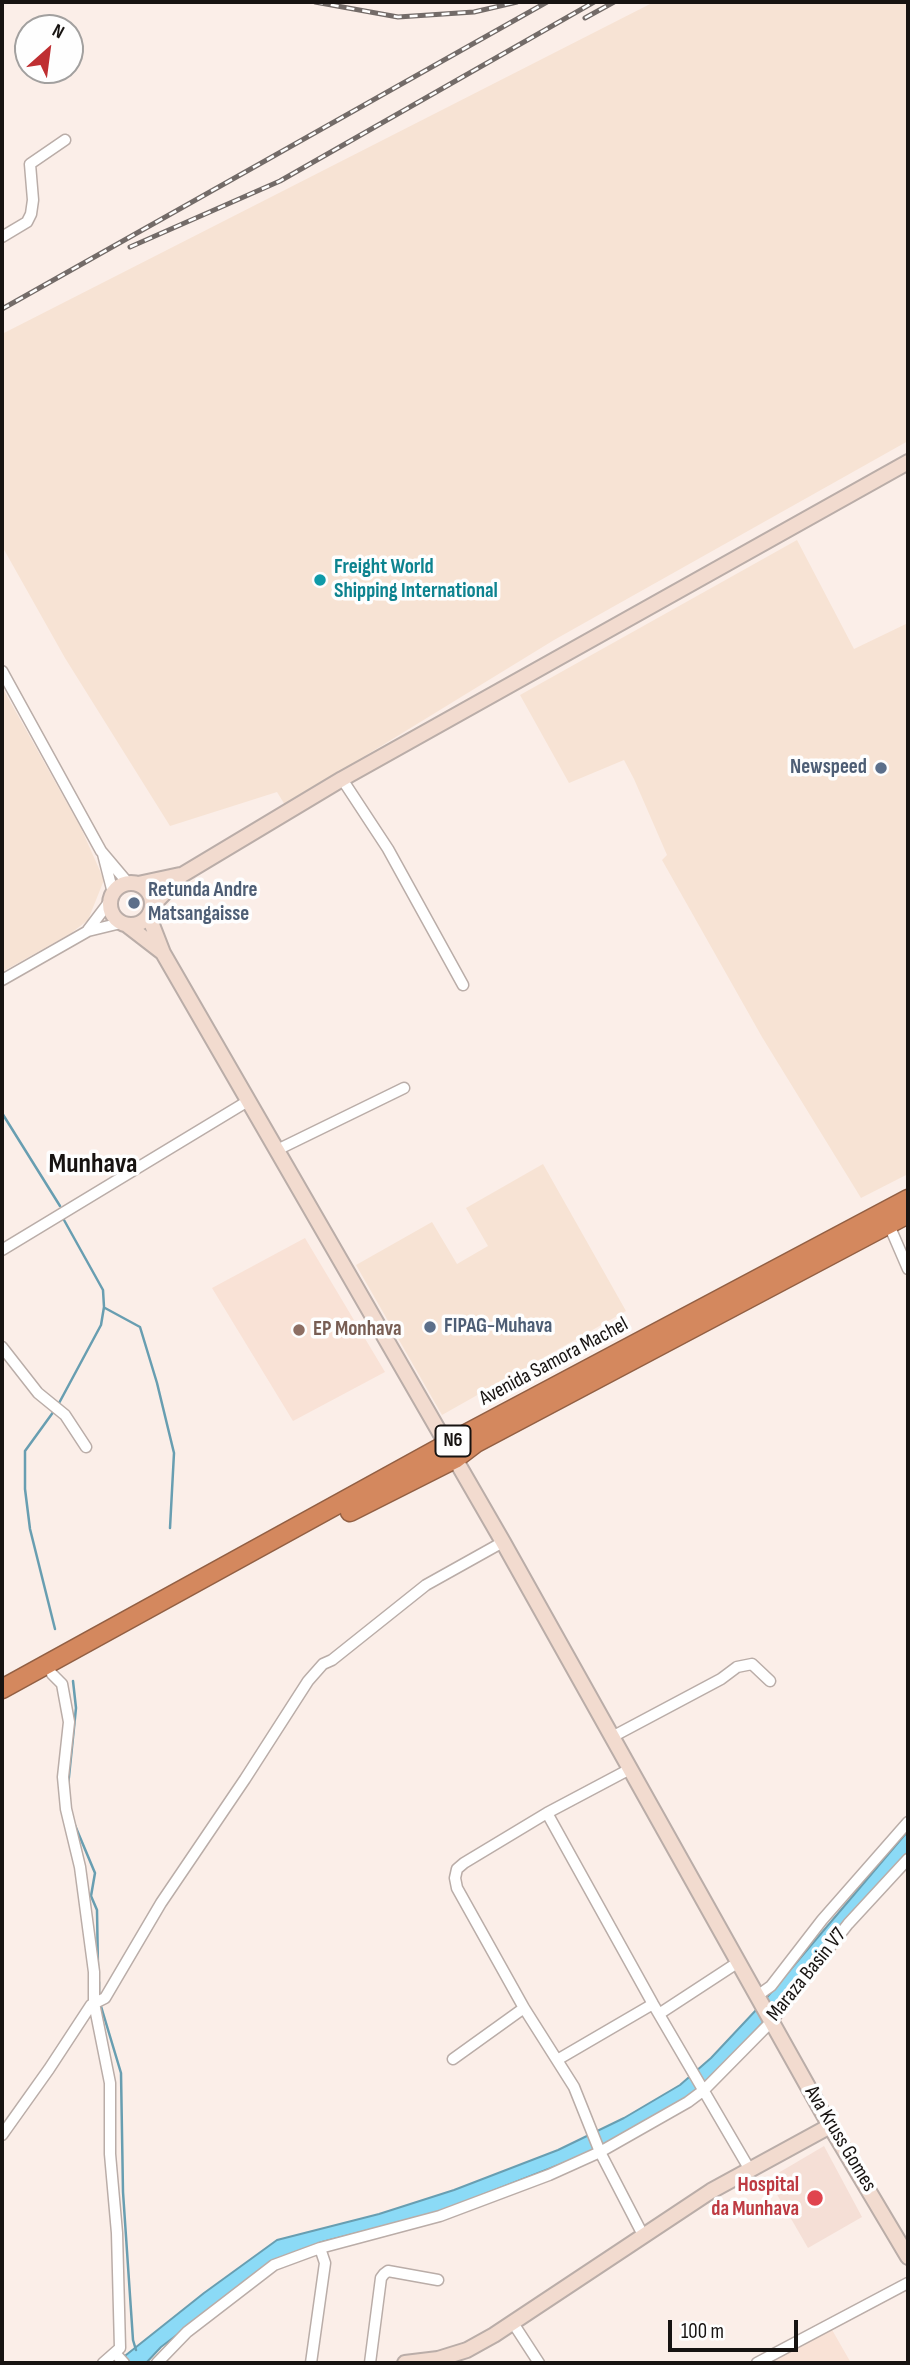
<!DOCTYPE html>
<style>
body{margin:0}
#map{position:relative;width:910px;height:2365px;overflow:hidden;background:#fbeee8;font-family:"Sofia Sans Condensed",sans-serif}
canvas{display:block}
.frame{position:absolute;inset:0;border:4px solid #171311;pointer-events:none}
.north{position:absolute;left:14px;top:14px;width:70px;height:70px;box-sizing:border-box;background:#fefefe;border:2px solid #a2a09f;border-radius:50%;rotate:28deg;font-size:19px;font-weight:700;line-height:28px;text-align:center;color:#171311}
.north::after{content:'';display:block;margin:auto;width:24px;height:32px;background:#bf2f32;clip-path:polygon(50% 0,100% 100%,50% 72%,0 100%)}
.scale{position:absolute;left:668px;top:2320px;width:130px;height:32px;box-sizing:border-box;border:4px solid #171311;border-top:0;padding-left:9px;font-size:21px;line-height:24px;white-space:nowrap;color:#171311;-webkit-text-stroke:5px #fefefe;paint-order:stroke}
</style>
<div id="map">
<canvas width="910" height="2365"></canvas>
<div class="frame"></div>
<div class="north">N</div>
<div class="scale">100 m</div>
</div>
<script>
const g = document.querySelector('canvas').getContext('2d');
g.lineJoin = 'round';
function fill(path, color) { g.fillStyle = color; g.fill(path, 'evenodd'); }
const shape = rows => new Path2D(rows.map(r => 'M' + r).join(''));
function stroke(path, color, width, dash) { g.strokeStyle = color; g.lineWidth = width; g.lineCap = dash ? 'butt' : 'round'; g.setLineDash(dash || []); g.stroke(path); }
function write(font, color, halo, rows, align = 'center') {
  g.font = font + ' "Sofia Sans Condensed",sans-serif'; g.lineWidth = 7; g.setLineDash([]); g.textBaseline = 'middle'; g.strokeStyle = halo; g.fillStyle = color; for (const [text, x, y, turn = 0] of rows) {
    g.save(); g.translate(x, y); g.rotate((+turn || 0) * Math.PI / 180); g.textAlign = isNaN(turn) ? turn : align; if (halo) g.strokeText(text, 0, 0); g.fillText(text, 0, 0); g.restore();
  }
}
fill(shape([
 [824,2146,862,2217,808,2248,768,2179]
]), '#f5dfd6');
fill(shape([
 [654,2,908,2,908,441,554,640,285,805,277,792,170,826,65,658,2,546,2,334],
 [797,540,854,649,908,623,908,1174,861,1198,762,1037,662,860,667,855,634,779,624,760,569,783,520,695],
 [2,687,81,828,104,880,88,920,70,934,2,972],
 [543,1164,626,1311,442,1415,356,1265,432,1222,457,1264,488,1246,466,1208]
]), '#f7e3d4');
fill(shape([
 [305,1238,385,1372,293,1421,212,1288],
 [831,2328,851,2363,768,2363]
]), '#f9e2d6');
const water = shape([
 [908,1831,908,1852,845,1922,777,2008,708,2080,686,2098,594,2151,439,2212,322,2242,274,2261,161,2347,146,2363,116,2363,204,2293,277,2240,379,2214,454,2190,558,2150,624,2118,680,2085,711,2058,757,2009,908,1831]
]);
fill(water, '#8bdaf6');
stroke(water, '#689eb1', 2);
stroke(shape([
 [2,1113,60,1206],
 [105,1308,140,1327,157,1383,174,1453,170,1528],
 [58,1405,101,1325,104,1307,103,1290,64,1220],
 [54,1411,25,1451,25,1489,30,1529,55,1629],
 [68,1786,76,1708,73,1681],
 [74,1823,95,1873,91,1896,97,1910,98,1969],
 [99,1982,99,1997],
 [100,2003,121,2073,123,2192,133,2340,136,2350]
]), '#689eb1', 2.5);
const street = shape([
 [2,237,27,222,31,214,33,200,30,164,65,140],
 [2,671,101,851,128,883],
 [342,779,388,849,463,985],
 [103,854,113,893],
 [88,930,110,901],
 [2,980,88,931,121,923],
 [277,1150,404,1088],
 [889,1225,908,1269],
 [2,1250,248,1101],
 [2,1347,38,1393,65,1415,86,1447],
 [52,1674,62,1684,69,1722,63,1777,66,1809,80,1867,94,1972,94,2003,110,2083,110,2154,117,2233,120,2348,103,2363],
 [612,1737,721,1679,737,1667,752,1664,770,1681],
 [630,1769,547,1813,464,1863,457,1869,455,1878,457,1888,524,2008,574,2087,600,2152,644,2237],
 [547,1813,653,2004,750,2170],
 [757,1996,771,1986,822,1920,908,1822],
 [659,2014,737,1963],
 [453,2059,524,2008],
 [557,2060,653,2004],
 [2,2135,49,2069,91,2005,105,1998,161,1903,245,1779,308,1681,323,1664,332,1660,426,1585,503,1542],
 [513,2323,539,2363],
 [115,2353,124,2363],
 [157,2363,187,2332,274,2265,320,2248,440,2216,549,2175,600,2152,688,2102,704,2090,772,2021,848,1924,908,1859],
 [311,2363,325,2263,320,2248],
 [370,2363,381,2278,384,2274,388,2271,438,2280],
 [757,2363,908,2283]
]);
const secondary = shape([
 '110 904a21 21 0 1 1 42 0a21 21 0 1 1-42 0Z',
 [138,884,180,875],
 [153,905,182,875,342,779,908,462],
 [149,917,163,953,503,1542,830,2126,908,2257],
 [127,925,162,952],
 [405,2363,438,2359,467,2350,494,2335,711,2191,830,2126]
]);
const highway = shape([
 [350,1512,455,1459,476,1443,908,1214],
 [2,1689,447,1444,908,1199]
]);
stroke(street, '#baada8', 13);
stroke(secondary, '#baada8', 18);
stroke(highway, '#925f43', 21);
stroke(street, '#fff', 10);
stroke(secondary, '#f2dbcf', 14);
stroke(highway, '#d4885e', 18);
const rail = shape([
 [315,2,398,17,474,12,517,2],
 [585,18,614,2],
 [130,247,280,181,594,2],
 [2,309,547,2]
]);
stroke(rail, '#736b68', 5);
stroke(rail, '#fefefe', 2.5, [8]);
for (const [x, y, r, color] of [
 [320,580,7,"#0f9aa8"],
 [881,768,7,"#5c6f8a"],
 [134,903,7,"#5c6f8a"],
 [430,1327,7,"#5c6f8a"],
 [299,1330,7,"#8d6e63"],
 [815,2198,9,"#e0444e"]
]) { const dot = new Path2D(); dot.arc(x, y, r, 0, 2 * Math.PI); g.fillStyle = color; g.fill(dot); stroke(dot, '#fefefe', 2.5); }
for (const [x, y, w] of [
 [453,1441,35]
]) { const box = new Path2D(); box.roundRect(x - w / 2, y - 15.5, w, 31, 5); g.fillStyle = '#fefefe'; g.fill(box); stroke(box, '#171311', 2); }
write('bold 19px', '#171311', null, [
 ["N6",453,1441]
]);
write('bold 21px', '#0d838f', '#fefefe', [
 ["Freight World",334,568],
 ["Shipping International",334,592]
], 'left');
write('bold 21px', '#4e5e75', '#fefefe', [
 ["Newspeed",867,768,"right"],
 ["Retunda Andre",148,891],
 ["Matsangaisse",148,915],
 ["FIPAG-Muhava",444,1327]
], 'left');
write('bold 21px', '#785e54', '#fefefe', [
 ["EP Monhava",313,1330]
], 'left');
write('21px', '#171311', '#fefefe', [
 ["Avenida Samora Machel",554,1362,-28],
 ["Maraza Basin V7",807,1975,-51],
 ["Ava Kruss Gomes",840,2139,59]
]);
write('bold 21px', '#be3a42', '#fefefe', [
 ["Hospital",799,2186],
 ["da Munhava",799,2210]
], 'right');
write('bold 28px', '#171311', '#fefefe', [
 ["Munhava",93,1165]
]);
</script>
